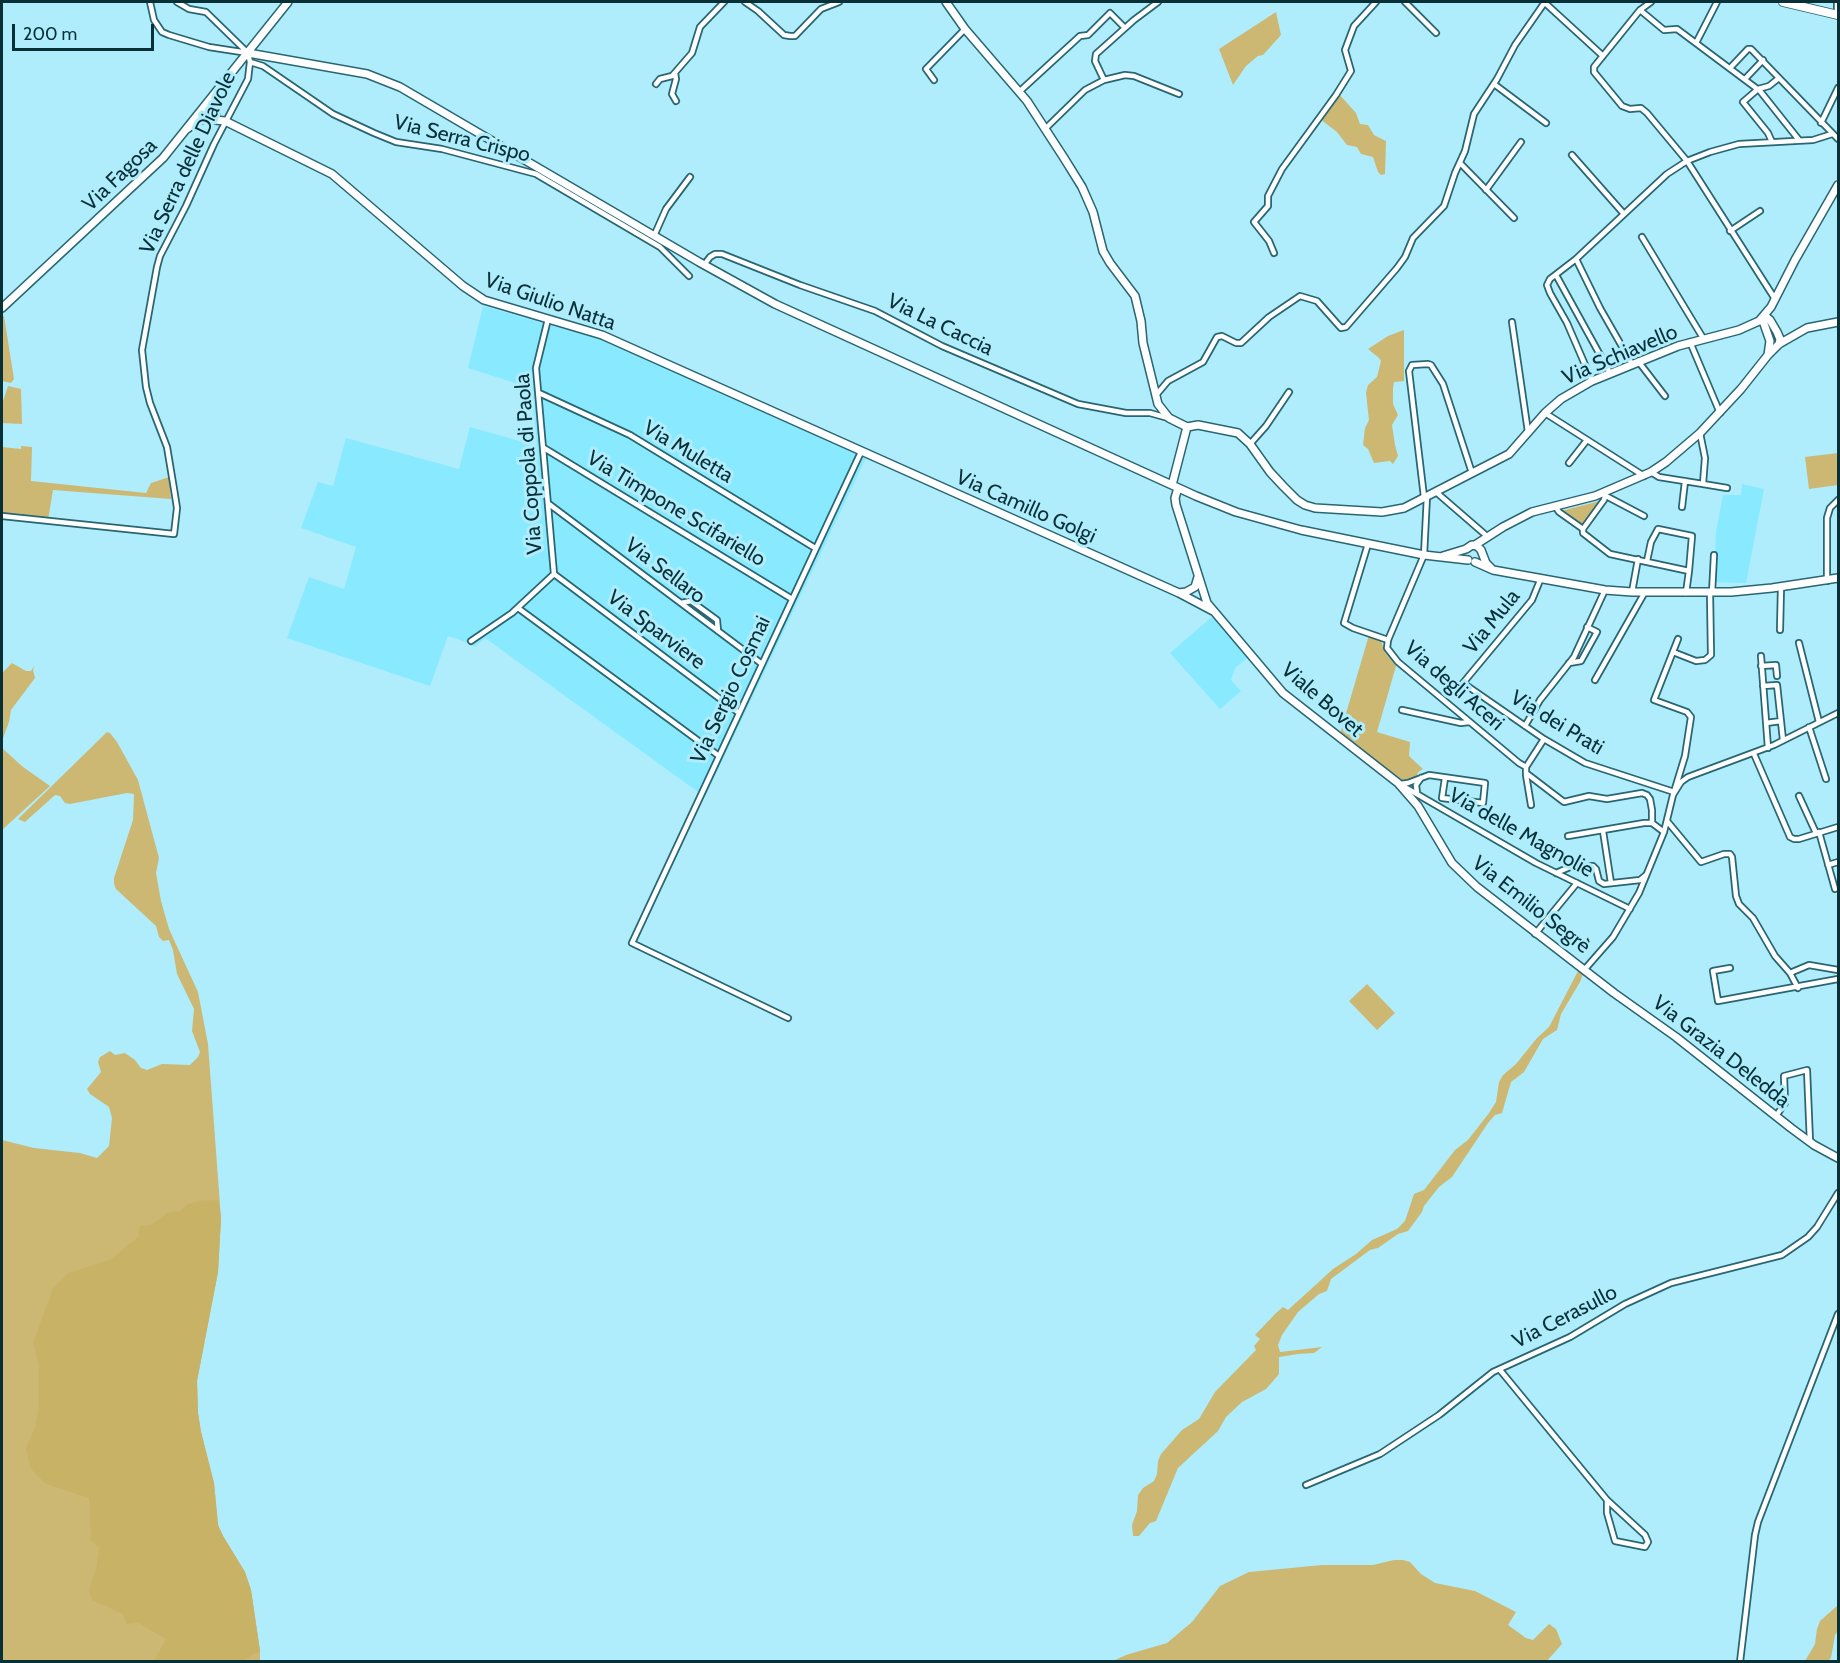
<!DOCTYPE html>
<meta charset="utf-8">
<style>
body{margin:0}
#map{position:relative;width:1840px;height:1663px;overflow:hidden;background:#afedfc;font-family:Cabin,sans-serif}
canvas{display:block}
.frame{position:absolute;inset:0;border:3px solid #092f37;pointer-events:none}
.scale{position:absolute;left:12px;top:24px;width:142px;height:27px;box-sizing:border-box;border:3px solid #092f37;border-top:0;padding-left:8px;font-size:18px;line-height:21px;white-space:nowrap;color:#092f37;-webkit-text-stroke:4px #afedfc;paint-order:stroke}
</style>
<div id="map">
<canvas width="1840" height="1663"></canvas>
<div class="frame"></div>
<div class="scale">200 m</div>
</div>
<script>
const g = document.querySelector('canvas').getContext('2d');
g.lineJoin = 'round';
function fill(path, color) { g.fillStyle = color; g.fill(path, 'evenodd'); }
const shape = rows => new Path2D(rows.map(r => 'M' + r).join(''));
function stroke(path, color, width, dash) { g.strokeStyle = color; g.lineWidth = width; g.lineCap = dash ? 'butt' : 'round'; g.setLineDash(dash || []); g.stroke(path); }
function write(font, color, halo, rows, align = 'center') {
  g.font = font + ' Cabin,sans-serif'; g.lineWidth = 6; g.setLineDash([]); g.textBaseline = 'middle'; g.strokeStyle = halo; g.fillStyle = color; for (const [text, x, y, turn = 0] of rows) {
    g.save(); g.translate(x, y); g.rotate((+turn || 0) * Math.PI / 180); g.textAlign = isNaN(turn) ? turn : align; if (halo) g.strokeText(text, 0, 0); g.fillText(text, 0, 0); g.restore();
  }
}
fill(shape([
 [483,306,604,340,866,458,705,797,485,638,475,647,466,642,448,636,430,686,287,638,309,577,344,589,356,547,301,528,318,482,333,486,346,438,459,469,470,427,537,446,531,388,468,368],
 [1742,484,1764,489,1746,583,1714,582,1716,532,1723,495,1741,495],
 [1213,616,1247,658,1235,668,1231,680,1241,691,1220,709,1170,653]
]), '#89e9fe');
fill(shape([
 [1276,12,1281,35,1263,55,1258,56,1246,66,1233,85,1219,49],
 [1339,94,1356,113,1360,124,1368,125,1374,135,1386,141,1385,174,1381,175,1378,172,1373,157,1361,154,1357,147,1347,145,1337,132,1320,119],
 [2,316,4,316,14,379,11,383,2,381],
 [1404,330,1404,381,1394,382,1393,388,1393,404,1398,415,1392,425,1395,445,1398,456,1393,464,1390,461,1374,463,1368,449,1363,445,1365,428,1369,420,1366,393,1368,385,1377,377,1381,361,1379,358,1368,349,1388,336],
 [8,386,21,389,22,424,2,423,2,404],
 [21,446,32,447,31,481,146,493,151,483,169,477,171,499,53,490,48,520,2,514,2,447,21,449],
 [1838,453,1838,485,1809,489,1805,457],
 [1600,501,1582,525,1561,511],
 [1369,635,1381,641,1385,652,1396,666,1377,732,1410,742,1409,756,1423,769,1418,772,1417,776,1402,782,1340,734],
 [12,663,26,671,31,671,34,666,33,670,35,678,11,710,9,722,2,741,2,673],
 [107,732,110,733,117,742,138,780,159,858,156,873,161,901,169,929,198,992,208,1044,221,1218,218,1272,197,1381,198,1413,201,1432,214,1483,218,1525,223,1536,245,1572,251,1590,260,1651,260,1661,2,1662,2,1140,34,1148,80,1153,97,1158,109,1146,112,1118,109,1107,90,1094,87,1089,101,1072,98,1062,100,1057,110,1051,115,1055,125,1053,135,1060,141,1068,147,1070,162,1064,190,1065,198,1057,200,1052,192,1031,194,1009,177,974,173,950,169,940,163,941,159,937,156,926,116,889,114,884,114,878,133,820,134,794,127,793,70,804,65,803,60,796,55,795,25,822,18,819],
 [2,748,23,767,50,786,2,830],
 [1578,971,1583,974,1580,982,1561,1014,1557,1030,1543,1039,1524,1072,1511,1082,1502,1113,1495,1115,1488,1123,1452,1177,1439,1187,1424,1206,1422,1212,1408,1231,1398,1234,1378,1248,1370,1250,1331,1279,1327,1291,1319,1294,1298,1312,1282,1335,1278,1345,1280,1352,1322,1347,1314,1353,1298,1354,1279,1357,1279,1374,1274,1380,1266,1389,1242,1402,1226,1417,1218,1431,1178,1468,1156,1521,1150,1523,1139,1536,1133,1536,1132,1525,1137,1511,1138,1495,1143,1488,1154,1481,1157,1474,1158,1461,1161,1454,1182,1430,1199,1419,1215,1392,1256,1350,1254,1346,1260,1339,1255,1335,1275,1314,1283,1307,1288,1310,1333,1269,1356,1254,1372,1240,1397,1229,1405,1221,1414,1194,1424,1190,1455,1150,1468,1140,1489,1113,1496,1102,1499,1082,1503,1075,1516,1064,1537,1038,1549,1027],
 [1367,984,1395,1013,1377,1030,1349,1001],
 [1394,1560,1403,1560,1410,1562,1421,1574,1435,1583,1475,1591,1516,1612,1508,1625,1526,1638,1533,1640,1549,1624,1556,1629,1562,1644,1546,1662,1113,1661,1126,1655,1167,1643,1192,1622,1220,1586,1249,1572,1322,1565,1373,1565],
 [1838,1595,1838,1631,1835,1635,1831,1658,1828,1661,1805,1661,1815,1644,1817,1629,1820,1621,1838,1605]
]), '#ccb873');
fill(shape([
 [218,1200,221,1218,218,1272,197,1381,198,1413,201,1432,214,1483,218,1525,223,1536,245,1572,251,1590,260,1651,242,1661,154,1661,166,1639,138,1623,127,1624,123,1614,92,1600,89,1589,96,1569,99,1548,91,1540,89,1498,46,1484,31,1469,26,1448,35,1428,39,1408,39,1365,33,1343,53,1288,68,1273,110,1260,138,1237,140,1226,151,1225,169,1212,180,1211,188,1204,198,1201]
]), '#c8b265');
const street = shape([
 [150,2,154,20,162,32,169,35,209,47,248,53],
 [177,2,189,9,206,12,248,53],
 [745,2,758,11,784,35,790,36,795,36,821,9,839,2],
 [1405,2,1436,33],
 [1544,2,1603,56],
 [1651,2,1640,10,1594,67,1594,72,1622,106,1630,109,1641,108,1647,113,1687,161,1775,299],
 [1837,2,1837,15],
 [1640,10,1664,30,1677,29,1760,91,1799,140],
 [1696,43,1717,2],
 [250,62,263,66,333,114,374,133,396,142,442,149,536,174,660,247,689,276],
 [1730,68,1748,49,1751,49,1838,139],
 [675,73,676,79,672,94,676,101],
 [1745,79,1763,60],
 [934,80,926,69,965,29],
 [1104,80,1095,61,1096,54,1134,20,1158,2],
 [656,84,660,79,672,76,692,53,700,27,724,2],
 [1494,84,1546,123],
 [1019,92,1080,36,1088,35,1110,13,1125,28],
 [1821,123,1838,88],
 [1045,129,1085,90,1104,80,1125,75,1134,76,1179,94],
 [1772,142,1768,133,1743,102,1758,89,1769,86,1779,78],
 [1572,155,1624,214],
 [1460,163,1514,218],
 [1486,190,1521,142],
 [1730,231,1760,211],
 [654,236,666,209,690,177],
 [1642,237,1703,338],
 [1274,253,1269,241,1254,222,1268,206,1268,196,1282,169,1336,95,1351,71,1345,50,1354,26,1376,2],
 [1576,259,1600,308,1632,364],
 [704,265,710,257,715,254,722,254,800,285,875,311,942,346,1078,404,1126,413,1150,413,1168,418],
 [1556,275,1610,373],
 [1512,322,1528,432],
 [1690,342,1720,413],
 [1638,361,1665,396],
 [1592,381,1567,323,1550,293,1547,285,1550,279,1576,259,1667,174,1687,161,1710,152,1739,144,1813,140,1832,134],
 [539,393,630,435,815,548],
 [1157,394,1168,381,1203,362,1217,337,1222,336,1236,343,1241,343,1269,317,1300,296,1317,301,1341,328,1346,327,1397,268,1405,257,1413,238,1444,206,1455,173,1465,151,1474,114,1497,79,1515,45,1545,2],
 [1545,413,1644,476],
 [1700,433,1705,458,1703,484,1727,488],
 [1250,444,1266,426,1289,392],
 [544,448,792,599],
 [1569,463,1587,440],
 [1651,472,1659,477,1703,484],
 [1436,492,1488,537],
 [1427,496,1424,555,1388,640,1387,648,1398,662,1519,763,1526,767,1544,739],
 [1606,496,1644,516],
 [1424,497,1409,371,1412,365,1428,364,1431,365,1443,384,1472,473],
 [549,504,762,664],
 [1555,506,1559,512,1583,529,1583,533,1610,554,1689,571,1686,593],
 [1682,507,1685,481],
 [2,516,174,534,177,508,174,489,167,447,150,403,146,387,142,350,157,267,160,256,186,206,214,144,248,79,250,62,248,53],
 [1583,529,1604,500,1606,492],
 [1368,544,1344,623,1353,628,1388,640],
 [1647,561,1651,542,1658,529,1692,536,1689,571],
 [554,574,739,713],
 [1541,578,1532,600,1463,683,1544,739,1585,763,1674,792,1685,756,1691,717,1687,712,1654,700,1678,639],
 [1827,581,1827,518,1830,508,1838,500],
 [1632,592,1638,559],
 [1712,593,1714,555],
 [681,603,691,601,717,620,718,631],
 [518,608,719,756],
 [1780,630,1781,587],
 [471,641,512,613,554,574,536,368,548,319],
 [1799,643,1819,722],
 [1673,652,1696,661,1705,660,1711,655,1710,593],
 [1761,656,1768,748],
 [1569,663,1581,661,1597,632,1587,627],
 [1761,666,1776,665,1777,676],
 [1595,680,1645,592],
 [1763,686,1777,685,1783,740],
 [1402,710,1461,723,1469,722],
 [1766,723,1781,721],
 [1525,726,1540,700,1574,657,1605,590],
 [1809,727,1826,779],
 [1754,754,1790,837,1794,839,1799,839,1838,827],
 [1526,767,1526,773,1564,802,1589,796,1607,799,1642,793,1647,795,1650,799,1652,810,1652,823],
 [1526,775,1531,805],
 [1400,784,1408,783,1429,775,1485,783,1483,803,1442,798,1445,778],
 [1403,786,1536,863,1630,909],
 [1417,793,1416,785,1421,778],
 [1799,796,1816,833],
 [1667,821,1701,862,1724,854,1730,854,1732,857,1736,896,1739,904,1753,918,1775,956,1790,973,1798,988],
 [1603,831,1611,883],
 [1819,832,1835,889],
 [1568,836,1644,823,1652,823,1664,832],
 [1828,865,1838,862],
 [1556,873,1570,867,1593,866,1596,869,1599,881,1604,884,1640,880,1646,875],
 [1535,934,1577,883],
 [1730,968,1713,971,1718,1001,1838,979],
 [1585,969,1613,937,1639,893,1664,832,1673,795,1681,782,1688,777,1774,745,1838,713],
 [1790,973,1809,965,1838,970],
 [788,1018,632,943,861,452],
 [1776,1116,1785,1103,1784,1076,1807,1070,1810,1142],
 [1500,1370,1607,1500,1645,1535,1648,1542,1645,1547,1615,1541,1607,1513,1607,1500],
 [1306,1485,1380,1454,1439,1415,1493,1372,1570,1337,1625,1304,1671,1283,1782,1255,1808,1237,1817,1227,1838,1193],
 [1740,1662,1755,1535,1758,1522,1838,1314]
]);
const secondary = shape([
 [946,2,965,29,1027,101,1064,158,1082,187,1093,212,1103,251,1110,263,1135,296,1141,321,1143,343,1158,404,1169,418,1187,427,1172,485],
 [248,53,367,74,400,87,699,262,775,304,1196,496,1236,512,1301,530,1424,555,1468,560],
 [216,113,214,101,217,96],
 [187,129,198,121,205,119,225,121,332,174,463,286,484,300,602,335,1179,593,1213,611],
 [2,308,163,158,288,2],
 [1765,316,1770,320,1777,332,1780,339,1779,344],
 [1762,318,1770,341,1768,355],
 [1187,427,1198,425,1238,433,1250,444,1270,472,1283,486,1297,500,1305,505,1315,508,1382,512,1404,508,1509,454,1545,413,1561,399,1592,381,1678,346,1739,330,1759,321,1771,307,1795,260,1838,185],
 [1178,488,1175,498,1176,505,1207,603,1283,693,1398,783,1418,806,1452,863,1477,887,1614,993,1676,1037,1791,1128,1814,1145,1838,1158],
 [1475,545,1503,527,1532,512,1595,496,1651,472,1666,462,1700,433,1741,389,1768,355,1779,344,1807,328,1838,322],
 [1443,556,1466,549,1472,545,1477,546,1481,550,1486,563,1491,568],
 [1475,562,1493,570,1605,590,1632,592,1731,592,1772,588,1838,578],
 [1179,593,1186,592,1195,587,1198,577]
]);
const primary = shape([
 [1783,2,1838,15]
]);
stroke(street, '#296672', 8);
stroke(secondary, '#296672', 10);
stroke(primary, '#296672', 10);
stroke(street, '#fff', 4.5);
stroke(secondary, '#fff', 7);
stroke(primary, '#fff', 8);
write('21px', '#092f37', '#afedfc', [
 ["Via Serra Crispo",462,139,14],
 ["Via Serra delle Diavole",188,163,-65],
 ["Via Fagosa",120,175,-44],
 ["Via Giulio Natta",550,302,19],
 ["Via La Caccia",940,325,26],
 ["Via Schiavello",1620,355,-23],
 ["Via Muletta",688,452,31],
 ["Via Coppola di Paola",529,464,-94],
 ["Via Camillo Golgi",1026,507,24],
 ["Via Timpone Scifariello",676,509,31],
 ["Via Sellaro",665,571,37],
 ["Via Mula",1492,622,-51],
 ["Via Sparviere",656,630,37],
 ["Via degli Aceri",1454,686,41],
 ["Via Sergio Cosmai",731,690,-65],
 ["Viale Bovet",1322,700,41],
 ["Via dei Prati",1557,723,31],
 ["Via delle Magnolie",1521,833,29],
 ["Via Emilio Segrè",1531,905,38],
 ["Via Grazia Deledda",1721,1052,38],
 ["Via Cerasullo",1565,1317,-27]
]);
</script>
